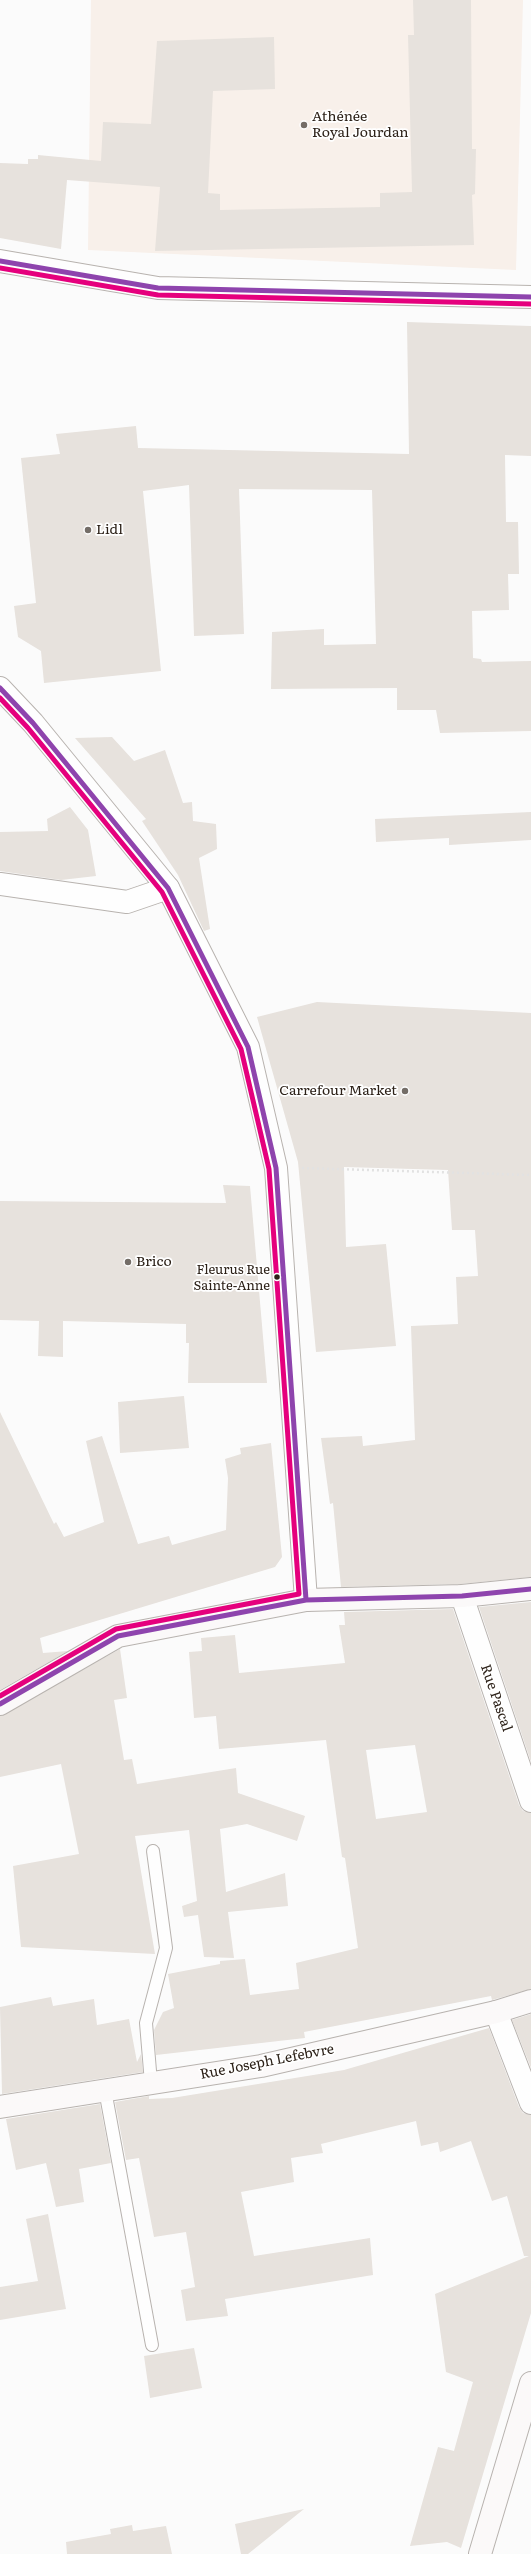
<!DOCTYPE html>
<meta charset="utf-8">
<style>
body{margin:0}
canvas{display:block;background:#fbfbfb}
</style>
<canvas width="531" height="2554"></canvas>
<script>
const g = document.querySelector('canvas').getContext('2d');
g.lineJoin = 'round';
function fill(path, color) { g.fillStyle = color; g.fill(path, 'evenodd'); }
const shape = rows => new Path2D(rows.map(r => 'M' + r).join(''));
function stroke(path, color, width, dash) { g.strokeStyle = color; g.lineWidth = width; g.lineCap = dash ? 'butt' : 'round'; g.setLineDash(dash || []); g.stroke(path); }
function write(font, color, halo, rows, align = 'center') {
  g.font = font + ' Literata,serif'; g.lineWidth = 3.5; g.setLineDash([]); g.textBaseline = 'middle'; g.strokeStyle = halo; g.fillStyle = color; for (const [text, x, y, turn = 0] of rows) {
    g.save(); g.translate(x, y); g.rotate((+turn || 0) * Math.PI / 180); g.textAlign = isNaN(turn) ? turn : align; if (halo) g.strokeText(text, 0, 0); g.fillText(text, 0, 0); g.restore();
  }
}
fill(shape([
 [91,0,523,0,516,270,88,250]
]), '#f8f0ea');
fill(shape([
 [413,0,471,0,472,149,476,149,475,194,472,195,474,245,155,251,160,187,67,180,61,249,0,238,0,163,28,164,28,159,38,159,38,155,101,161,103,122,151,124,157,41,274,37,275,89,213,91,208,193,220,194,220,210,380,207,380,193,412,192,408,35,414,35],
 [407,322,531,326,531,456,505,455,506,522,518,522,519,574,508,574,509,610,472,611,473,658,481,659,482,662,531,661,531,731,440,733,436,710,397,710,397,688,271,689,272,632,324,629,324,645,376,644,372,490,239,489,244,634,194,636,189,485,143,491,161,671,44,683,41,651,18,637,14,606,36,603,21,458,60,454,56,434,136,426,138,448,409,454],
 [112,737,134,761,165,750,183,803,192,802,193,821,216,824,217,849,199,858,210,929,204,931,178,875,142,821,146,819,75,738],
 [70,807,88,830,96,876,61,880,0,871,0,832,48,831,47,819],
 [531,812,531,840,449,845,449,838,376,842,375,819],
 [317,1002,531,1013,531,1577,461,1584,341,1587,333,1503,330,1504,321,1438,362,1436,363,1446,415,1440,411,1326,458,1324,456,1277,478,1276,475,1230,452,1230,448,1170,344,1167,346,1247,386,1244,396,1346,316,1352,298,1162,257,1017],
 [223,1185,250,1186,267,1383,188,1383,189,1343,186,1343,186,1324,63,1321,63,1357,38,1356,39,1321,0,1320,0,1201,226,1203],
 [184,1396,189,1448,120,1453,118,1402],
 [0,1412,54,1524,56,1522,64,1537,104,1522,86,1441,102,1436,138,1544,169,1536,172,1545,226,1530,228,1478,225,1459,241,1454,240,1448,271,1443,282,1557,275,1567,40,1638,43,1653,68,1651,0,1690],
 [531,1602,531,1762,479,1607],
 [453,1609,519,1805,523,1811,531,1813,531,1989,492,2000,491,1996,304,2032,305,2038,156,2055,154,2030,163,2012,174,2008,168,1974,220,1964,220,1961,245,1959,250,1995,299,1989,296,1963,358,1948,345,1858,342,1857,326,1740,219,1749,216,1716,194,1718,189,1652,202,1651,201,1638,235,1635,239,1673,345,1663,339,1625,345,1625,344,1612],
 [415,1745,427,1812,376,1819,366,1750],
 [120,1649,127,1698,114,1700,124,1760,132,1759,137,1784,236,1768,238,1793,305,1816,297,1841,247,1824,220,1829,226,1892,285,1873,288,1906,228,1912,234,1958,204,1957,198,1915,184,1917,182,1906,197,1901,189,1830,135,1836,155,1954,21,1947,13,1866,79,1854,61,1764,0,1777,0,1716],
 [51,1997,53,2006,94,1999,97,2025,129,2019,137,2062,141,2054,143,2072,2,2094,0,2007],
 [531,2014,531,2068,512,2020],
 [489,2028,519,2107,523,2113,531,2115,531,2313,461,2548,447,2542,410,2546,438,2447,454,2451,473,2382,446,2372,435,2294,529,2256,524,2256,507,2196,492,2201,471,2141,440,2152,438,2142,421,2146,416,2121,321,2144,323,2153,291,2158,294,2182,241,2192,254,2256,370,2238,373,2275,225,2299,228,2316,186,2321,181,2290,195,2287,186,2232,154,2237,139,2158,126,2160,115,2102,149,2096,149,2099,172,2098,344,2070],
 [100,2104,111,2163,79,2169,84,2202,56,2207,46,2163,16,2170,6,2119],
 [48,2214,66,2309,0,2320,0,2287,38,2281,26,2219],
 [194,2348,202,2388,150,2398,144,2356],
 [304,2509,248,2554,241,2554,235,2524],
 [132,2525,133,2531,166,2526,172,2554,67,2554,66,2542,111,2534,110,2529]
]), '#e7e2dd');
const service = shape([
 [151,2083,146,2023,166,1948,153,1851],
 [105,2090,152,2345]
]);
const minor = shape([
 [0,884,127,902,168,888],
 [462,1596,531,1801],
 [496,2012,531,2103]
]);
const tertiary = shape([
 [0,261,158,288,531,297],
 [0,688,33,723,168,888,248,1047,276,1168,306,1600]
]);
const secondary = shape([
 [0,1704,118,1636,306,1600,462,1596,531,1589],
 [0,2107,261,2066,496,2012,531,2001],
 [480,2554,531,2383]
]);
stroke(service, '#b8b3af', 14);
stroke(minor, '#b8b3af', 24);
stroke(tertiary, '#b8b3af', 24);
stroke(secondary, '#b8b3af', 24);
stroke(shape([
 [302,1168,531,1175]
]), '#e2e2e2', 2.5, [2, 3]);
stroke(service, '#fefefe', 12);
stroke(minor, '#fefefe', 22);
stroke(tertiary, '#fefefe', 22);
stroke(secondary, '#fbf9f9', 22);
stroke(shape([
 [0,261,158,288,531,297],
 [0,688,33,723,168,888,248,1047,276,1168,306,1600],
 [0,1704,118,1636,306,1600,462,1596,531,1589]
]), '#8e44ad', 5);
stroke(shape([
 [0,268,158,295,531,304],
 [0,698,28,728,162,892,241,1049,269,1169,299,1594,116,1629,0,1696]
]), '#e5007d', 5);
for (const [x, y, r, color] of [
 [304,125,4,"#746d67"],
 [88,530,4,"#746d67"],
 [405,1091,4,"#746d67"],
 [128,1262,4,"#746d67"],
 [277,1277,3.5,"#2c2118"]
]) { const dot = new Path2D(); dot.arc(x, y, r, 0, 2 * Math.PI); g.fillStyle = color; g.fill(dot); stroke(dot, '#fff', 1.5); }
write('13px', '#2c2118', '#fff', [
 ["Fleurus Rue",270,1270],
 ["Sainte-Anne",270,1286]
], 'right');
write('14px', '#2c2118', '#fff', [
 ["Athénée",312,117],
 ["Royal Jourdan",312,133],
 ["Lidl",96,530],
 ["Carrefour Market",397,1091,"right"],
 ["Brico",136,1262]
], 'left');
write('14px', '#2c2118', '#fff', [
 ["Rue Pascal",496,1698,71],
 ["Rue Joseph Lefebvre",267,2062,-11]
]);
</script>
